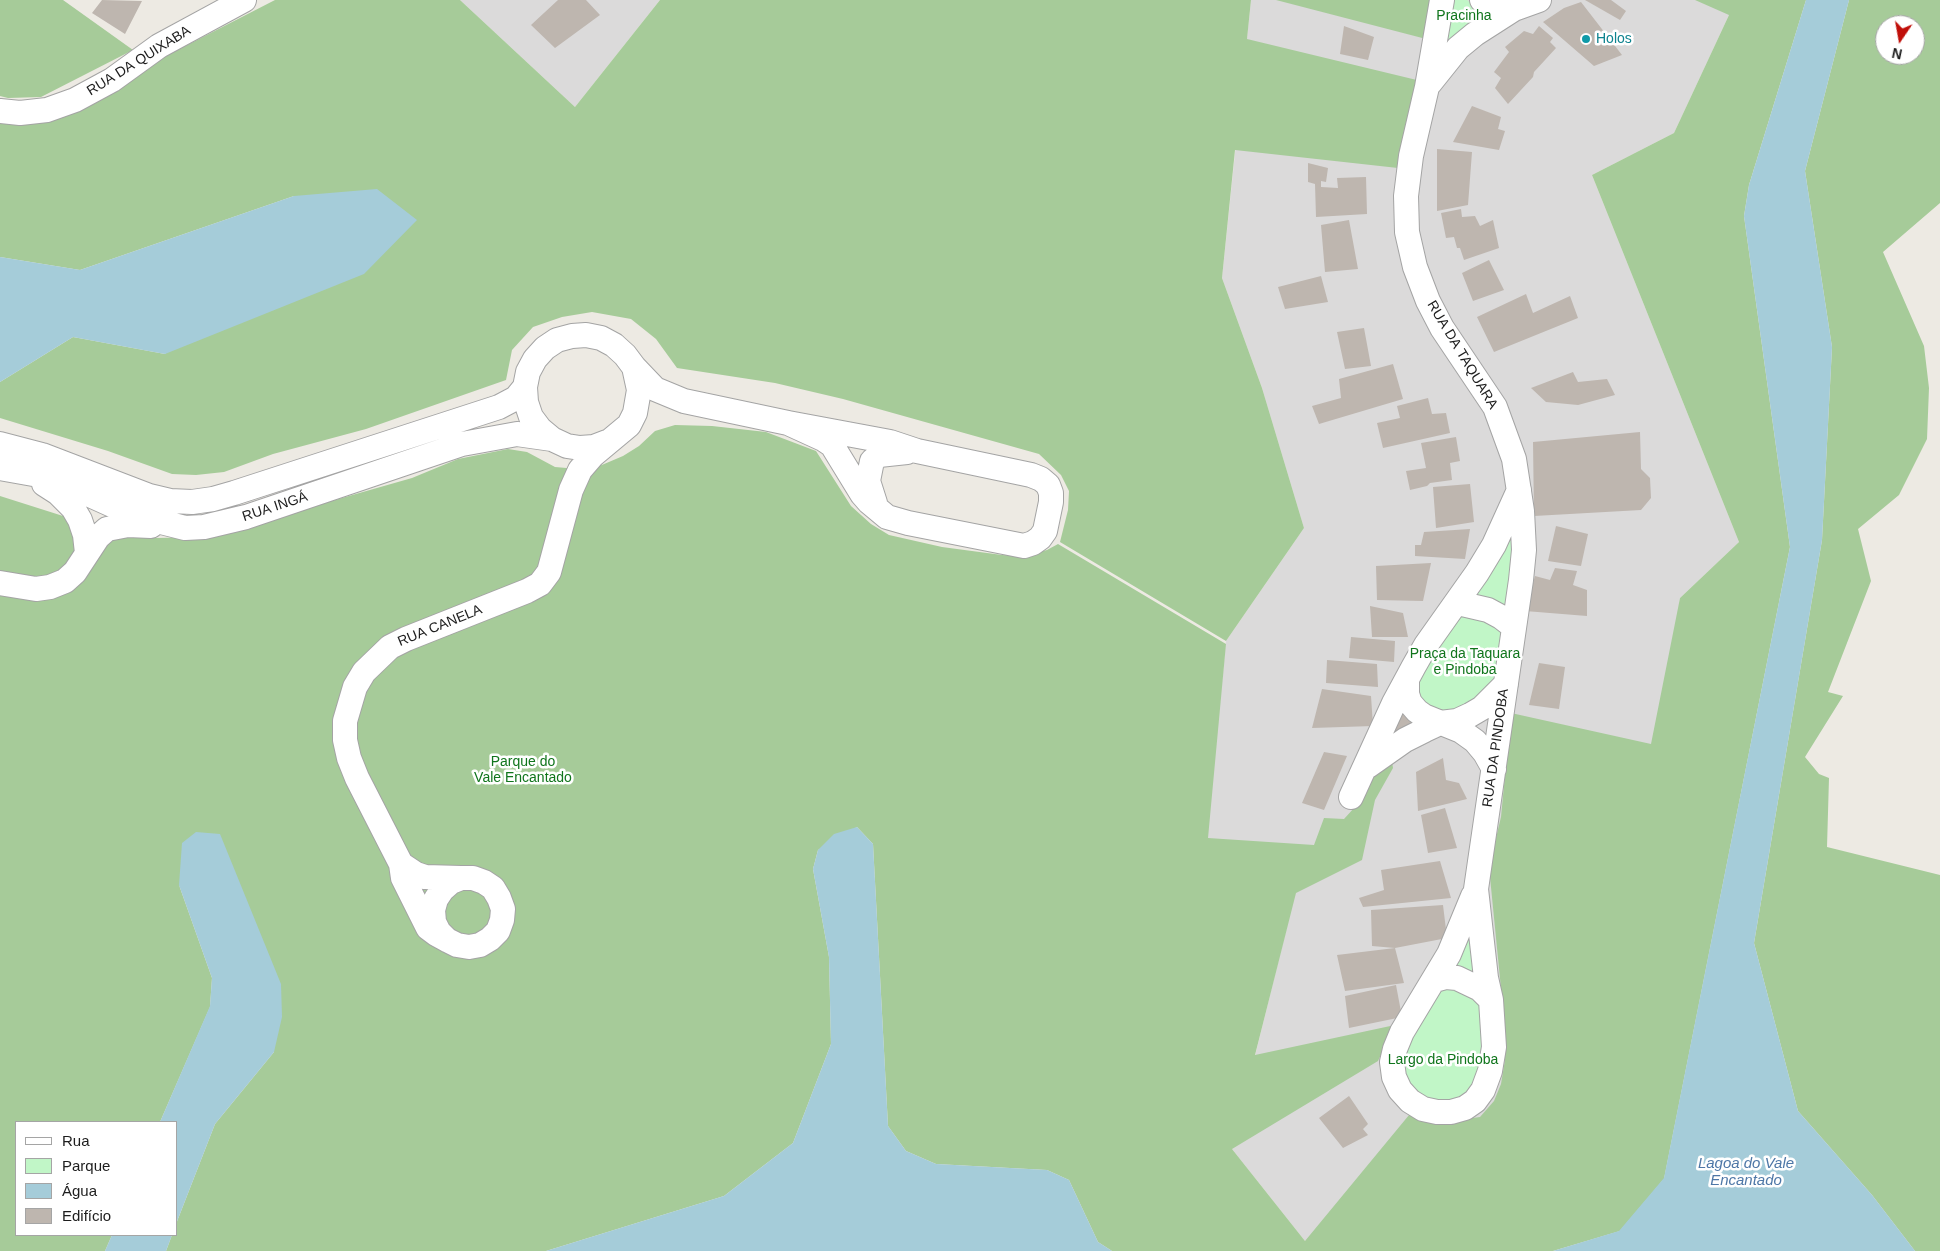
<!DOCTYPE html>
<meta charset="utf-8">
<style>
body{margin:0}
#map{position:relative;width:1940px;height:1251px;overflow:hidden;background:#edeae3;font-family:Arial,sans-serif}
canvas{display:block}
.legend{position:absolute;left:15px;top:1121px;width:162px;height:115px;box-sizing:border-box;background:#fff;border:1px solid #a5a5a5;margin:0;padding:6px 9px;list-style:none;font-size:15px;color:#1d1d1d}
.legend li{display:flex;align-items:center;gap:10px;height:25px}
.legend b{width:25px;border:1px solid #a5a5a5}
.north{position:absolute;left:1875px;top:15px;width:50px;height:50px;box-sizing:border-box;background:#fff;border:1px solid #a5a5a5;border-radius:50%;rotate:192deg;font-size:14px;font-weight:700;line-height:20px;text-align:center;color:#1d1d1d}
.north::after{content:'';display:block;margin:auto;width:18px;height:22px;background:#c00f09;clip-path:polygon(50% 0,100% 100%,50% 72%,0 100%)}
</style>
<div id="map">
<canvas width="1940" height="1251"></canvas>
<ul class="legend">
<li><b style="height:6px;background:#fff"></b>Rua</li>
<li><b style="height:14px;background:#c1f6c7"></b>Parque</li>
<li><b style="height:14px;background:#a5ccd9"></b>Água</li>
<li><b style="height:14px;background:#beb6af"></b>Edifício</li>
</ul>
<div class="north">N</div>
</div>
<script>
const g = document.querySelector('canvas').getContext('2d');
g.lineJoin = 'round';
function fill(path, color) { g.fillStyle = color; g.fill(path, 'evenodd'); }
const shape = rows => new Path2D(rows.map(r => 'M' + r).join(''));
function stroke(path, color, width, dash) { g.strokeStyle = color; g.lineWidth = width; g.lineCap = dash ? 'butt' : 'round'; g.setLineDash(dash || []); g.stroke(path); }
function write(font, color, halo, rows, align = 'center') {
  g.font = font + ' Arial,sans-serif'; g.lineWidth = 5; g.setLineDash([]); g.textBaseline = 'middle'; g.strokeStyle = halo; g.fillStyle = color; for (const [text, x, y, turn = 0] of rows) {
    g.save(); g.translate(x, y); g.rotate((+turn || 0) * Math.PI / 180); g.textAlign = isNaN(turn) ? turn : align; if (halo) g.strokeText(text, 0, 0); g.fillText(text, 0, 0); g.restore();
  }
}
fill(shape([
 [460,0,660,0,575,107],
 [1251,0,1736,0,1674,133,1592,175,1739,542,1680,598,1624,1045,1305,1241,1232,1149,1295,894,1204,866,1226,641,1304,528,1262,388,1222,278]
]), '#dbdada');
fill(shape([
 [0,0,63,0,133,50,41,97,8,98,0,96],
 [275,0,460,0,575,107,660,0,1251,0,1247,39,1425,82,1409,125,1398,168,1235,150,1222,278,1262,388,1304,528,1226,641,1060,542,1068,510,1069,491,1061,475,1039,454,843,399,775,383,677,368,656,339,631,319,592,312,562,317,533,327,512,350,506,380,366,429,273,454,224,472,196,475,172,474,108,451,0,418,0,382,73,337,165,354,294,196,80,270,0,257,0,121,47,117],
 [1276,0,1436,0,1430,40],
 [1695,0,1806,0,1749,185,1744,216,1790,547,1664,1179,1620,1231,1553,1251,1112,1251,1098,1242,1069,1180,1047,1170,936,1164,906,1151,888,1126,873,844,857,827,818,850,813,869,829,957,831,1044,793,1143,724,1196,546,1251,166,1251,172,1235,176,1235,176,1224,215,1124,274,1052,179,885,212,978,210,1007,160,1122,16,1122,16,1235,112,1235,105,1251,0,1251,0,496,126,536,156,538,205,537,412,478,458,459,508,449,527,452,555,467,590,470,623,456,639,446,655,431,675,425,712,426,766,432,816,451,851,506,871,524,889,535,942,547,1002,555,1023,556,1047,550,1058,544,1226,644,1208,838,1314,845,1324,818,1344,819,1355,807,1370,777,1392,762,1393,768,1375,800,1362,860,1296,893,1255,1055,1395,1025,1378,1061,1232,1149,1305,1241,1414,1109,1465,1119,1480,1117,1494,1101,1501,1084,1505,1060,1505,1029,1489,867,1501,817,1511,713,1651,744,1680,598,1739,542,1592,175,1674,133,1729,15],
 [1849,0,1940,0,1940,203,1883,252,1924,346,1929,388,1927,439,1899,495,1858,529,1871,581,1828,692,1843,696,1805,757,1819,774,1829,778,1827,847,1940,875,1940,1251,1915,1251,1872,1195,1798,1111,1754,943,1822,540,1832,347,1805,171],
 [1885,25,1915,25,1915,55,1885,55]
]), '#a6cb99');
fill(shape([
 [1451,0,1467,0,1479,9,1490,15,1441,57],
 [1516,508,1500,671,1491,686,1456,713,1419,707,1417,676],
 [1471,920,1480,980,1449,970],
 [1455,987,1476,999,1483,1015,1484,1032,1480,1072,1464,1099,1445,1105,1417,1096,1403,1070,1403,1055,1435,993,1445,988]
]), '#c1f6c7');
fill(shape([
 [1806,0,1849,0,1805,171,1832,347,1822,540,1754,943,1798,1111,1872,1195,1915,1251,1553,1251,1619,1231,1664,1178,1790,547,1744,216,1749,185],
 [377,189,417,220,364,274,165,354,73,337,0,382,0,257,80,270,294,196],
 [857,827,873,844,888,1126,906,1151,936,1164,1047,1170,1069,1180,1098,1242,1112,1251,546,1251,724,1196,793,1143,831,1044,829,957,813,869,818,850,834,834],
 [196,832,220,834,281,984,282,1017,274,1052,215,1124,176,1224,176,1122,160,1122,210,1006,212,978,179,885,182,843],
 [112,1235,172,1235,166,1251,105,1251]
]), '#a5ccd9');
fill(shape([
 [102,0,142,1,125,34,92,13],
 [558,0,586,0,600,15,555,48,531,25],
 [1585,0,1611,0,1626,11,1620,20],
 [1581,2,1622,55,1594,66,1543,22,1564,8],
 [1344,26,1374,37,1368,60,1340,54],
 [1539,26,1553,38,1550,42,1556,48,1534,72,1533,77,1508,104,1495,88,1501,78,1494,72,1509,52,1505,47,1524,31,1533,34],
 [1472,106,1501,117,1498,129,1505,131,1499,150,1453,142],
 [1437,149,1472,152,1468,205,1437,211],
 [1308,163,1328,168,1326,182,1321,181,1321,187,1338,188,1337,178,1366,177,1367,214,1316,217,1315,184,1308,182],
 [1461,209,1462,217,1475,216,1480,226,1493,220,1499,248,1464,260,1460,248,1457,248,1454,237,1446,238,1441,213],
 [1349,220,1358,269,1325,272,1321,225],
 [1489,260,1504,290,1473,301,1462,273],
 [1321,276,1328,302,1285,309,1278,287],
 [1526,294,1533,313,1570,296,1578,318,1494,352,1477,317],
 [1364,328,1371,366,1345,369,1337,332],
 [1393,364,1403,399,1319,424,1312,406,1341,398,1339,379],
 [1573,372,1578,382,1607,379,1615,395,1578,405,1546,402,1531,388],
 [1428,398,1432,414,1446,413,1450,433,1383,448,1377,423,1400,418,1397,406],
 [1640,432,1641,469,1650,478,1651,498,1641,510,1534,516,1533,442],
 [1456,437,1460,461,1450,463,1452,480,1430,483,1427,486,1410,490,1406,471,1426,468,1421,443],
 [1470,484,1474,522,1436,528,1433,487],
 [1556,526,1588,534,1581,566,1548,561],
 [1470,529,1465,559,1415,556,1415,545,1421,545,1424,532],
 [1431,563,1423,601,1377,600,1376,566],
 [1555,568,1577,571,1573,585,1587,590,1587,616,1525,611,1535,576,1550,580],
 [1370,606,1403,613,1408,637,1372,637],
 [1351,637,1395,641,1394,662,1349,658],
 [1327,660,1377,664,1378,687,1326,683],
 [1539,663,1565,667,1559,709,1529,705],
 [1322,689,1371,696,1373,726,1312,728],
 [1401,701,1416,722,1383,740],
 [1324,752,1347,756,1324,810,1302,803],
 [1443,758,1446,780,1459,783,1467,799,1418,811,1416,772],
 [1445,808,1457,848,1428,853,1421,815],
 [1440,861,1451,898,1363,907,1359,898,1384,890,1381,870],
 [1443,905,1447,938,1395,948,1372,946,1371,910],
 [1395,948,1404,983,1345,991,1337,955],
 [1396,985,1402,1017,1349,1028,1345,996],
 [1349,1096,1368,1124,1363,1129,1368,1135,1343,1148,1319,1118]
]), '#beb6af');
const minor = shape([
 [1442,0,1427,87,1411,156,1406,196,1407,232,1415,267,1428,301,1442,328,1495,407,1514,459,1522,511,1524,550,1521,580,1476,889,1486,978,1491,1000],
 [1482,0,1499,7,1514,9,1539,0],
 [1430,83,1458,48,1475,34,1514,9],
 [0,111,20,113,47,110,75,100,112,80,159,46,244,0],
 [634,367,655,389,684,401,788,423,890,442,917,451,1031,475,1041,479,1048,485,1051,493,1051,502,1045,531,1040,538,1033,543,1024,546,908,523,887,517,869,502,862,494,832,445,823,439,788,423],
 [0,444,42,455,149,496,170,501,192,502,213,499,234,493,499,407,516,398,525,387],
 [0,468,50,477,132,514,157,521,185,528,204,527,246,517,462,444,517,434,552,439],
 [44,484,58,493,73,508,80,520,85,535,87,553],
 [875,503,868,481,872,461,879,455,907,452],
 [0,583,36,589,50,587,65,581,75,572,98,537,107,529,128,525,151,526],
 [1458,603,1488,610,1501,617,1514,627],
 [1407,681,1407,694,1410,703,1417,711,1424,716,1461,731,1475,741,1485,753,1494,769],
 [1368,766,1405,740,1425,730,1440,723,1457,721,1470,715,1482,708,1506,684],
 [1351,797,1394,703,1414,666,1426,645,1477,573,1494,545,1519,490],
 [401,864,416,874,425,877,461,878],
 [447,940,439,932,434,922,433,910,436,899,442,890,451,882,461,878,473,878,484,882,493,888,499,898,503,909,502,920,498,931,490,939,480,945,469,947,457,945,447,940,436,934,428,928,403,878,401,864,357,778,349,758,345,740,345,721,355,687,364,672,390,647,406,639,527,591,540,584,549,572,571,490,580,470,593,455,629,425,635,413,639,390,634,367,625,355,614,345,601,338,586,335,572,336,557,340,545,348,535,359,528,372,525,387,526,402,531,417,540,429,552,439,567,446,580,448,594,447,607,442],
 [1435,980,1446,977,1457,978,1480,989,1491,1000,1494,1047,1490,1071,1483,1090,1475,1101,1465,1108,1451,1112,1437,1112,1423,1109,1410,1101,1400,1090,1394,1077,1392,1062,1395,1049,1402,1032,1449,954,1473,896]
]);
stroke(minor, '#a4a4a4', 26);
stroke(minor, '#fff', 24);
for (const [x, y, r, color] of [
 [1586,39,5,"#0f9aa8"]
]) { const dot = new Path2D(); dot.arc(x, y, r, 0, 2 * Math.PI); g.fillStyle = color; g.fill(dot); stroke(dot, '#fff', 2); }
write('14px', '#10751c', '#fff', [
 ["Pracinha",1464,16],
 ["Praça da Taquara",1465,654],
 ["e Pindoba",1465,670],
 ["Parque do",523,762],
 ["Vale Encantado",523,778],
 ["Largo da Pindoba",1443,1060]
]);
write('14px', '#0d838f', '#fff', [
 ["Holos",1596,39]
], 'left');
write('14px', '#1d1d1d', '#fff', [
 ["RUA DA QUIXABA",139,61,-32],
 ["RUA DA TAQUARA",1462,355,59],
 ["RUA INGÁ",275,507,-18],
 ["RUA CANELA",440,626,-22],
 ["RUA DA PINDOBA",1496,748,-82]
]);
write('italic 15px', '#4e77a7', '#fff', [
 ["Lagoa do Vale",1746,1164],
 ["Encantado",1746,1181]
]);
</script>
